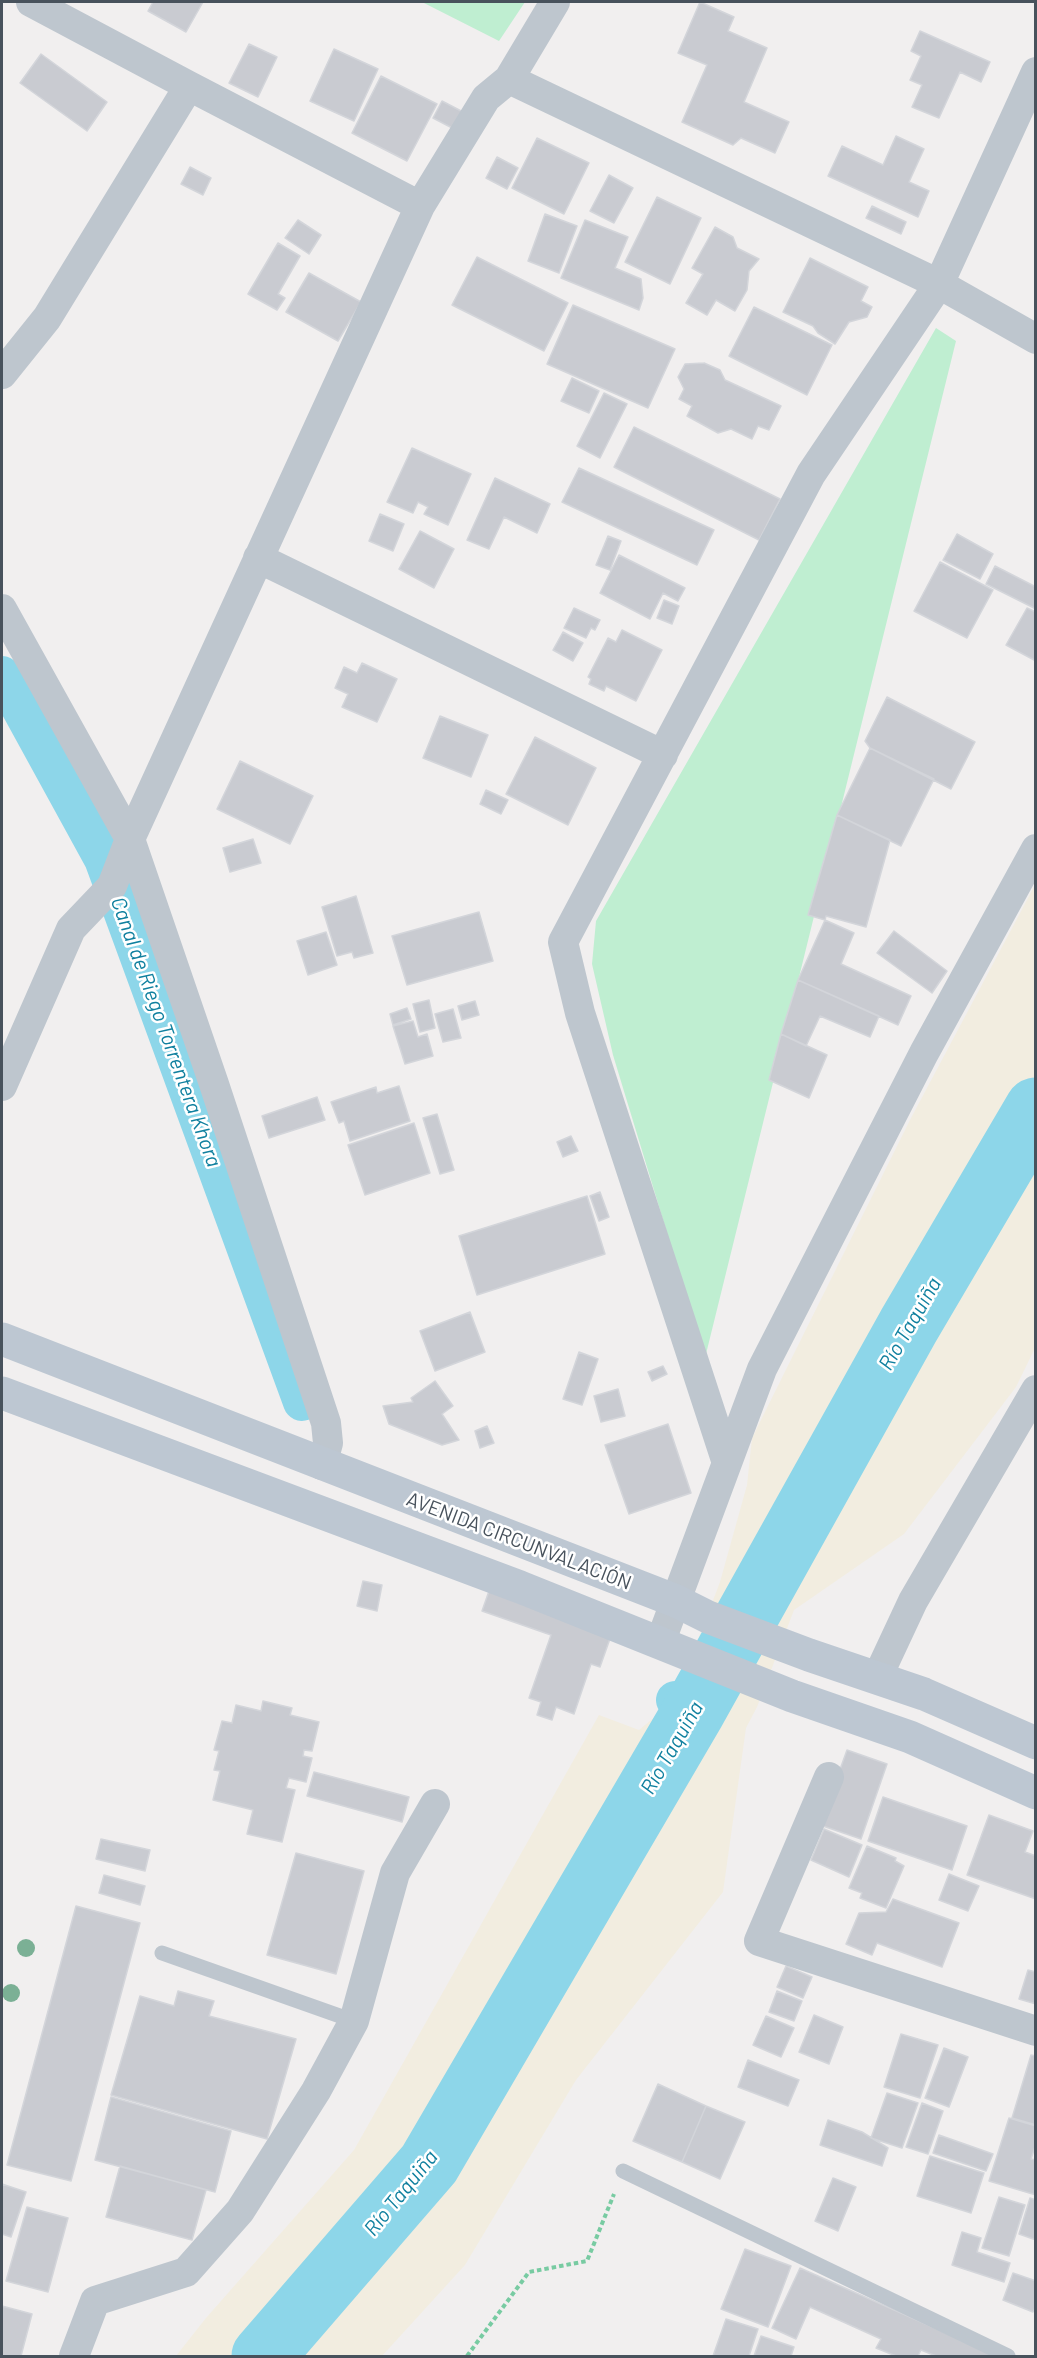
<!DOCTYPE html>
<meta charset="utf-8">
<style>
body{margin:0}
#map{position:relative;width:1037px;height:2358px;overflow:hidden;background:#f1efef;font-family:Barlow,sans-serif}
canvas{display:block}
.frame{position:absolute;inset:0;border:3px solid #48525c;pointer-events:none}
</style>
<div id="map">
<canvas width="1037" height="2358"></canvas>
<div class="frame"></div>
</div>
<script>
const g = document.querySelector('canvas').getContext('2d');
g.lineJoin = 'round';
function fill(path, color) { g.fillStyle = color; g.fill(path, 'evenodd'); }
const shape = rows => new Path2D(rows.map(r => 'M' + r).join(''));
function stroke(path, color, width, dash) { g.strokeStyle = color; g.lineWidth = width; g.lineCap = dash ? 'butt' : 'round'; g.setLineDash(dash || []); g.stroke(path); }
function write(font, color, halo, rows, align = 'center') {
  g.font = font + ' Barlow,sans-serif'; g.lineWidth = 5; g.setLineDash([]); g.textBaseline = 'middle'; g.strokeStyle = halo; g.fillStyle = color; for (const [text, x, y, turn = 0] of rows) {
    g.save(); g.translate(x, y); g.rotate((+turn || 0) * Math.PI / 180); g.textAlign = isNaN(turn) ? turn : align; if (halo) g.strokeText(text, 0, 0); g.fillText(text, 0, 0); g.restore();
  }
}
fill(shape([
 [422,2,525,2,499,41],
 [936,328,956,341,705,1358,613,1055,592,964,596,921]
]), '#bfeed1');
fill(shape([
 [1035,885,1035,1348,1016,1387,904,1534,794,1610,757,1707,746,1728,723,1892,576,2080,465,2265,382,2356,176,2356,206,2318,354,2150,599,1715,639,1730,675,1700,720,1582,747,1485,752,1438,911,1118]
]), '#f2ede0');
stroke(shape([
 [2,675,103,859,302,1402],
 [675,1700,694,1711]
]), '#8dd6e9', 38);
stroke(shape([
 [263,2356,429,2164,694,1711,909,1325,1036,1109]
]), '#8dd6e9', 63);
const building = shape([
 [153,2,203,2,186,32,148,11,153,2],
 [700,2,734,17,728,31,767,48,744,102,789,122,775,153,741,138,733,145,682,122,707,65,678,53,700,2],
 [920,31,990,62,981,82,960,72,939,118,912,107,922,85,910,80,921,56,911,51,920,31],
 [249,44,277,57,258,97,229,83,249,44],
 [334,49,378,69,354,121,310,101,334,49],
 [41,54,107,102,87,131,20,83,41,54],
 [381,76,437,104,407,161,352,133,381,76],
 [442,101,465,113,456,130,433,118,442,101],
 [896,136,924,149,909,182,929,191,918,217,828,176,842,146,883,165,896,136],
 [537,138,589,163,564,214,512,188,537,138],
 [497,157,518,168,507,189,486,178,497,157],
 [190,167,211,178,203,195,181,184,190,167],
 [609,175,633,188,614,223,590,211,609,175],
 [657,197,701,218,670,284,625,262,657,197],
 [872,206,906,222,901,234,866,218,872,206],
 [545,214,577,226,559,273,528,261,545,214],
 [298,220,321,235,309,254,285,238,298,220],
 [585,220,628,237,615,268,641,279,643,298,639,310,561,278,585,220],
 [715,227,733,237,737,248,759,259,749,271,747,290,735,311,716,300,707,315,686,303,703,274,692,268,715,227],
 [278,243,300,256,278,294,285,298,277,310,248,294,278,243],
 [477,257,568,303,544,351,452,305,477,257],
 [810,258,868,287,861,301,872,307,867,317,849,322,835,344,818,333,813,326,783,312,810,258],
 [309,273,361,302,338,341,286,312,309,273],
 [573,305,675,349,648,408,547,364,573,305],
 [754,307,832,345,807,395,729,356,754,307],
 [704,363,720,370,725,380,781,406,769,430,758,426,752,439,731,429,718,433,687,416,692,406,679,399,684,389,678,377,685,364,704,363],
 [572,378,599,391,589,413,561,401,572,378],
 [604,393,627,404,600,458,577,446,604,393],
 [634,427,780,499,759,540,614,467,634,427],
 [412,448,471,474,448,525,424,514,428,507,418,502,413,513,387,502,412,448],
 [579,468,714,530,697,565,562,502,579,468],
 [495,478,550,504,537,533,504,517,489,549,467,540,495,478],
 [380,514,404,524,393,551,369,541,380,514],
 [420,531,454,549,434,588,399,569,420,531],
 [957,534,993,554,980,579,943,560,957,534],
 [608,536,621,541,610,570,596,565,608,536],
 [619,555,685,588,678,601,663,593,650,619,600,593,619,555],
 [940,562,993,590,967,638,914,611,940,562],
 [995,566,1036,587,1036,609,986,584,995,566],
 [664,600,679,606,672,624,657,618,664,600],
 [574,608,600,620,595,630,591,628,586,638,564,628,574,608],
 [1027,608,1036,612,1036,661,1006,645,1027,608],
 [622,630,662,650,636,701,606,686,604,691,589,684,591,679,588,677,608,638,616,642,622,630],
 [563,632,583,643,573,661,553,650,563,632],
 [362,663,397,679,377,722,342,707,348,694,335,688,344,667,357,673,362,663],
 [887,697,975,742,951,789,870,748,865,741,887,697],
 [440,716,488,735,471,777,423,758,440,716],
 [535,737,596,768,568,825,506,794,535,737],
 [870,748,934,779,901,846,837,815,870,748],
 [240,761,313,796,290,844,217,809,240,761],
 [486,790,508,800,501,814,480,804,486,790],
 [837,815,890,840,866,927,826,916,825,920,808,915,837,815],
 [253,839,261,863,230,872,223,848,253,839],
 [356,896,373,953,354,958,352,952,337,956,322,907,356,896],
 [479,912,493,961,407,985,392,936,479,912],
 [825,920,854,933,841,964,911,996,898,1025,798,980,825,920],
 [894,931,947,971,932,993,877,953,894,931],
 [326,932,337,965,308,975,297,941,326,932],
 [798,980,879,1016,870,1037,820,1016,806,1046,781,1034,798,980],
 [429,1000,435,1028,420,1032,413,1004,429,1000],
 [475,1001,479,1015,462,1020,458,1006,475,1001],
 [407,1008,411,1019,393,1025,390,1014,407,1008],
 [453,1009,461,1038,443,1042,435,1014,453,1009],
 [413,1021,418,1037,427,1034,433,1056,405,1064,393,1026,413,1021],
 [781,1034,827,1055,809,1098,769,1080,781,1034],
 [399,1086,410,1121,350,1141,344,1121,339,1123,331,1102,376,1087,377,1093,399,1086],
 [317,1097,325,1120,269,1138,262,1116,317,1097],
 [437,1114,454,1170,440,1174,423,1118,437,1114],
 [414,1123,430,1173,365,1195,348,1145,414,1123],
 [571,1136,578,1151,563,1157,557,1142,571,1136],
 [600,1192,609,1217,599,1221,590,1196,600,1192],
 [587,1196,605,1254,477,1295,459,1236,587,1196],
 [470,1312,485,1352,435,1371,420,1331,470,1312],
 [579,1352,598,1359,582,1405,563,1399,579,1352],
 [663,1366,667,1374,652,1381,648,1372,663,1366],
 [435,1381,453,1406,442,1414,459,1440,442,1445,389,1424,383,1406,413,1402,411,1398,435,1381],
 [618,1389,625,1416,601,1422,594,1396,618,1389],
 [668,1424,691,1493,629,1514,605,1445,668,1424],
 [487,1426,494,1443,480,1448,475,1431,487,1426],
 [363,1581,382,1585,377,1611,357,1606,363,1581],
 [489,1591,612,1633,600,1667,591,1664,574,1714,556,1707,552,1720,537,1715,541,1702,529,1698,551,1635,482,1611,489,1591],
 [263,1701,292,1708,290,1715,319,1722,312,1751,304,1750,303,1756,312,1758,306,1782,289,1778,286,1788,295,1790,282,1842,247,1834,253,1810,213,1800,220,1771,214,1770,219,1751,214,1750,222,1721,232,1723,236,1705,261,1711,263,1701],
 [847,1750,887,1764,861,1839,820,1825,847,1750],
 [314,1772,409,1797,402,1822,307,1796,314,1772],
 [883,1797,967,1826,952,1870,868,1841,883,1797],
 [989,1815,1033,1831,1025,1852,1036,1856,1036,1899,967,1875,989,1815],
 [824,1829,862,1845,849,1877,811,1860,824,1829],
 [101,1839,150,1850,145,1871,96,1859,101,1839],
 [867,1846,896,1858,895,1861,904,1866,886,1908,860,1898,862,1893,849,1888,867,1846],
 [296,1853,364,1871,336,1974,267,1955,296,1853],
 [949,1874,979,1886,968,1911,939,1900,949,1874],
 [104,1875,145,1886,140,1905,99,1893,104,1875],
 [893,1899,959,1923,942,1967,877,1943,872,1955,846,1944,859,1913,886,1912,893,1899],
 [76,1906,140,1923,71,2181,7,2165,76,1906],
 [786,1966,812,1977,803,1998,777,1987,786,1966],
 [1028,1970,1036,1972,1036,2004,1019,1999,1028,1970],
 [178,1991,214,2001,209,2016,296,2039,267,2139,111,2095,140,1996,174,2006,178,1991],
 [777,1991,802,2001,794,2021,769,2012,777,1991],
 [814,2015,843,2027,829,2064,799,2052,814,2015],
 [766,2016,794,2028,781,2057,753,2045,766,2016],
 [901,2034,938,2045,920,2098,884,2087,901,2034],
 [944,2048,968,2057,949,2107,925,2098,944,2048],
 [1031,2055,1036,2056,1036,2125,1012,2118,1031,2055],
 [748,2060,799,2080,788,2106,738,2087,748,2060],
 [658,2084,706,2106,682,2162,633,2141,658,2084],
 [887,2093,918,2103,902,2148,871,2138,887,2093],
 [111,2097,231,2131,215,2192,95,2160,111,2097],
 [922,2103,943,2111,928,2154,906,2147,922,2103],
 [706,2106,745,2122,720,2179,682,2162,706,2106],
 [1009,2118,1036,2126,1036,2144,1031,2159,1036,2160,1036,2195,989,2181,1009,2118],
 [828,2120,862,2132,888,2148,882,2166,820,2145,828,2120],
 [939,2135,993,2154,986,2171,933,2153,939,2135],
 [930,2156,984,2173,971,2213,917,2196,930,2156],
 [120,2166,206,2190,192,2240,106,2217,120,2166],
 [833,2178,856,2187,838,2231,815,2221,833,2178],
 [2,2184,26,2192,11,2237,2,2234,2,2184],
 [999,2197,1025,2205,1009,2256,982,2248,999,2197],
 [1030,2198,1036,2200,1036,2240,1019,2234,1030,2198],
 [27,2207,68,2218,48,2292,6,2281,27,2207],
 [962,2232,981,2238,977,2252,1010,2263,1004,2282,952,2265,962,2232],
 [745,2249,791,2266,768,2327,721,2309,745,2249],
 [800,2268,993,2354,991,2356,936,2356,921,2350,918,2356,896,2356,876,2348,881,2339,810,2307,796,2339,772,2328,800,2268],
 [1013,2273,1036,2281,1036,2306,1033,2312,1003,2300,1013,2273],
 [2,2306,32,2314,21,2356,2,2356,2,2306],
 [726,2319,758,2329,749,2356,713,2356,726,2319],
 [761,2336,794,2347,791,2356,754,2356,761,2336]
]);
fill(building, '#c9cbd1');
stroke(building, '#d3d5da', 1.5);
stroke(shape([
 [467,2356,529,2272,587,2261,614,2194]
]), '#78cba2', 4, [4.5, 3]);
stroke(shape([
 [162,1953,354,2021],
 [623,2171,1008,2356]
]), '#bec6ce', 15);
stroke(shape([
 [31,2,189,86,420,206],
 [509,79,939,284,1036,339],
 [2,374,47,318,189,86],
 [258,558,663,755],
 [2,609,130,839,214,1084,326,1423,328,1443,322,1465],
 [2,1086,71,929,112,886,130,839,420,206,486,98,509,79,555,2],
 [727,1463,580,1013,563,942,811,474,939,284,1036,72],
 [660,1643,762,1369,924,1053,1036,849],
 [877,1678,913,1601,1036,1390],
 [829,1777,759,1941,1036,2031],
 [74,2356,95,2301,186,2272,240,2211,316,2091,354,2021,395,1873,435,1804]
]), '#bec6ce', 30);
stroke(shape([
 [2,1339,676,1601,708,1617,809,1655,924,1694,1036,1743],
 [2,1393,520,1587,792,1696,910,1737,1036,1793]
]), '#bdc7d2', 33);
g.fillStyle = '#7bb095';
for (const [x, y] of [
 [26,1948],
 [11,1993]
]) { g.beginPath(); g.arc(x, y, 9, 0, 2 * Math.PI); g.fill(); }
write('20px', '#48525c', '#fff', [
 ["AVENIDA CIRCUNVALACIÓN",519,1541,21]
]);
write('italic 21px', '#10809f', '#fff', [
 ["Canal de Riego Torrentera Khora",166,1032,70],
 ["Río Taquiña",910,1324,-60],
 ["Río Taquiña",672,1748,-60],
 ["Río Taquiña",401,2193,-51]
]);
</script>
